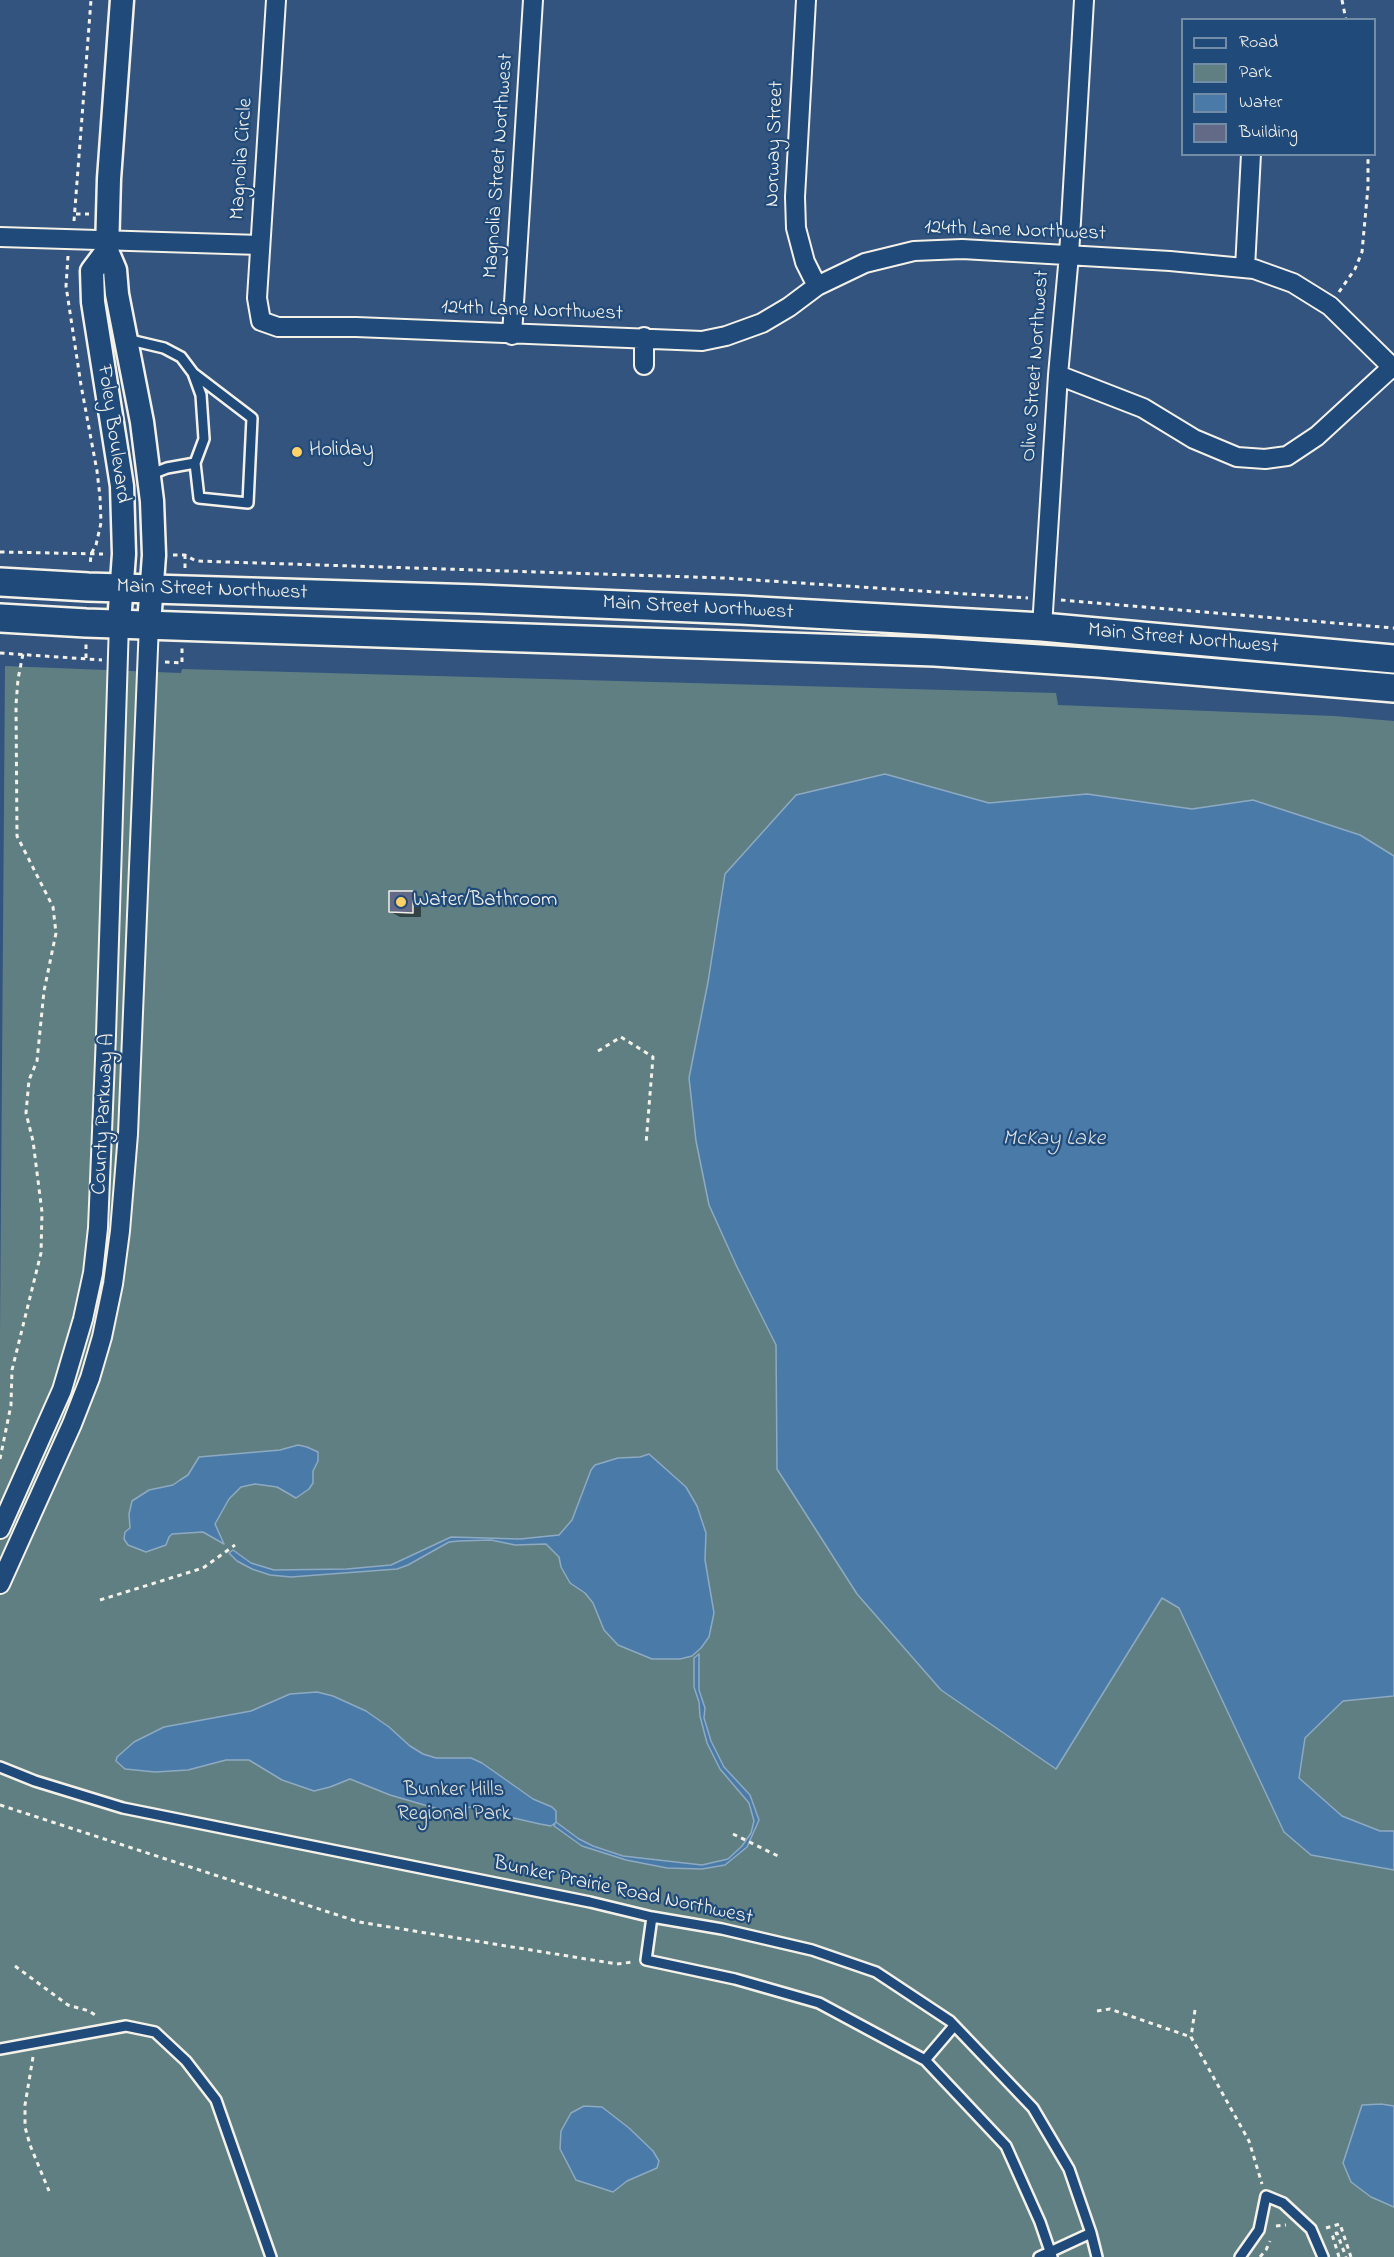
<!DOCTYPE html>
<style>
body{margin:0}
#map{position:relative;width:1394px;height:2257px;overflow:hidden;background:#33547e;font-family:"Indie Flower",sans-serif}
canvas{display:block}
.legend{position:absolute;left:1181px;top:18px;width:195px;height:138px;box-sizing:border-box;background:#1f4a7a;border:2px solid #748da6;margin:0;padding:8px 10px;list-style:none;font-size:18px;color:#f4f1e8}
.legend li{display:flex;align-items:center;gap:12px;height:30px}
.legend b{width:30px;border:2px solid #748da6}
</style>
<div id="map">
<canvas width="1394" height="2257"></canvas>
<ul class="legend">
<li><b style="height:8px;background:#1f4a7a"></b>Road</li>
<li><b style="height:16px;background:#5f7f83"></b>Park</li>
<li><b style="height:16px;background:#4a7ba8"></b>Water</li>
<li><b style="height:16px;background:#636a88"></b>Building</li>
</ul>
</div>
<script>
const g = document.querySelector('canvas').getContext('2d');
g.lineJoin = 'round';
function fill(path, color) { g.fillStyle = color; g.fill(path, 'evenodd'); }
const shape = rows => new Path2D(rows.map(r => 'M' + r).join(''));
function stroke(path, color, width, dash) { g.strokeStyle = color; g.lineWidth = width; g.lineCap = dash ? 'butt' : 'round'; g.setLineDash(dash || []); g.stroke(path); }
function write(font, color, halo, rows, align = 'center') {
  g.font = font + ' "Indie Flower",sans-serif'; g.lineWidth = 4.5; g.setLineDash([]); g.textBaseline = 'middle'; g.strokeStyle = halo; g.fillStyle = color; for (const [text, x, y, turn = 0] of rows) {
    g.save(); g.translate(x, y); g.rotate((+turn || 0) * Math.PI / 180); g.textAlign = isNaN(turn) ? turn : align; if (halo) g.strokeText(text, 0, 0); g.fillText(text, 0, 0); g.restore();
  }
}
fill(shape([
 [5,666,181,673,182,669,1056,693,1058,705,1334,716,1394,721,1394,856,1360,835,1253,800,1192,809,1087,794,1074,795,1311,1855,1394,1870,1394,2257,0,2257,0,1332],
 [1394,1696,1394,1831,1380,1831,1342,1816,1299,1778,1305,1738,1343,1701]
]), '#5f7f83');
const water = shape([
 [885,774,989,803,1087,794,1192,809,1253,800,1360,835,1394,856,1394,1696,1343,1701,1305,1738,1299,1778,1342,1816,1380,1831,1394,1831,1394,1870,1311,1855,1284,1832,1179,1608,1162,1598,1056,1769,941,1690,857,1594,777,1469,776,1345,737,1267,709,1205,696,1141,689,1078,708,982,725,874,796,795,885,774],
 [298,1445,307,1447,318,1452,318,1461,313,1471,313,1483,309,1489,296,1498,277,1487,255,1484,241,1487,229,1499,215,1524,224,1544,203,1532,172,1534,169,1537,166,1545,146,1552,128,1545,124,1539,125,1532,130,1528,129,1514,132,1501,149,1490,173,1485,180,1480,188,1475,199,1457,280,1450,298,1445],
 [649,1454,686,1487,697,1506,706,1533,705,1560,714,1613,709,1637,701,1648,692,1656,680,1659,652,1659,618,1645,604,1630,593,1603,585,1593,570,1583,561,1567,559,1557,546,1544,515,1545,491,1540,459,1541,449,1542,408,1565,397,1569,291,1577,270,1575,252,1569,237,1561,229,1553,233,1550,251,1563,274,1570,347,1569,391,1565,451,1537,520,1539,559,1535,572,1520,591,1470,595,1465,618,1458,640,1457,649,1454],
 [699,1654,699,1690,705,1708,704,1718,711,1741,724,1767,750,1795,759,1820,747,1847,725,1865,702,1869,667,1868,626,1860,582,1846,554,1826,555,1823,551,1826,540,1824,496,1814,478,1806,457,1809,438,1809,390,1795,350,1779,330,1787,314,1791,282,1780,249,1760,226,1760,188,1770,155,1772,125,1769,116,1761,117,1757,134,1742,164,1727,251,1711,290,1694,317,1692,333,1696,366,1711,389,1727,410,1746,423,1754,436,1758,471,1758,482,1763,533,1799,552,1807,556,1811,556,1822,579,1839,593,1846,623,1856,702,1865,728,1859,742,1846,751,1833,754,1821,749,1803,720,1769,707,1743,700,1716,699,1702,694,1687,694,1658,699,1654],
 [1381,2104,1394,2106,1394,2207,1371,2197,1351,2182,1343,2163,1362,2105,1381,2104],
 [584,2106,602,2107,629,2128,653,2151,659,2161,657,2168,627,2181,613,2192,576,2180,560,2149,561,2131,571,2113,584,2106]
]);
fill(water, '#4a7ba8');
stroke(water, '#8eaac2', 1.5);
fill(shape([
 [412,893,421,898,421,917,400,917,391,912]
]), '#0007');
const building = shape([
 [389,891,413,891,413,913,389,912,389,891]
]);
fill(building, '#636a88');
stroke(building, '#f4f1e8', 1.5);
const service = shape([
 [126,339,164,348,181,357,193,373,201,395,204,439,195,463,167,468,149,475],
 [193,373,252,418,248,503,199,498,195,463],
 [0,1767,35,1781,123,1808,590,1902,652,1917,722,1929,812,1950,876,1972,950,2021,1033,2108,1069,2169,1091,2233,1097,2257],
 [652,1917,646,1960,735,1979,819,2003,925,2060,1006,2146,1040,2222,1052,2257],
 [0,2049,126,2026,155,2032,186,2061,216,2100,271,2257],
 [925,2060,954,2026],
 [1039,2257,1091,2233],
 [1240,2257,1259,2230,1266,2196,1283,2203,1311,2229,1323,2257]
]);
const minor = shape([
 [276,0,257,298,261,321,278,327,356,327,702,341,726,336,762,323,789,307,817,286,865,263,914,251,962,249,1170,261,1254,269,1293,283,1330,306,1394,369],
 [806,0,795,197,796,228,805,262,817,286],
 [0,237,260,245],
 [1245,268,1251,154],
 [512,335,533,0],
 [644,365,644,337],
 [1058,375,1143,408,1194,439,1237,457,1265,459,1287,456,1317,436,1392,367],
 [1042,627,1058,375,1069,255,1084,0],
 [0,1529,62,1390,83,1319,93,1273,98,1228,106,1035,119,623],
 [0,1584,72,1424,90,1378,102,1337,113,1284,120,1231,128,1134,149,624]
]);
const tertiary = shape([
 [122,0,109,179,107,251,115,270,117,294,142,422,152,501,154,555,149,624],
 [107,251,92,271,93,302,122,486,124,554,119,623]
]);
const secondary = shape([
 [0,582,88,587,479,599,741,610,1042,627,1394,659],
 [0,618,86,623,935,652,1099,663,1394,688]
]);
stroke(service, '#f4f1e8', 14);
stroke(minor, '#f4f1e8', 22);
stroke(tertiary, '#f4f1e8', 27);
stroke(secondary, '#f4f1e8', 32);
stroke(shape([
 [1342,0,1346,20],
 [76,214,89,214],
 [74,221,91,0],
 [68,256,66,286,81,385,97,471,100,497,101,523,96,545,91,554,90,566],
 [1339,292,1355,269,1362,252,1368,187,1368,154],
 [0,552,103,554],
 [173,555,185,555,196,561,724,578,1028,598],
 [185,568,185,555],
 [1061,600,1394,628],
 [0,653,102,660],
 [86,658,86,644],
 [165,662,182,663,182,647],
 [598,1051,621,1037,653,1057,646,1144],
 [0,1459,11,1405,12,1370,41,1253,42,1212,33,1141,26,1113,29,1080,37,1061,44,991,56,933,53,907,17,836,16,705,18,679,23,654],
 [100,1600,203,1568,235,1545],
 [0,1805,359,1922,617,1964,633,1962],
 [733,1834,778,1856],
 [15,1966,68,2005,89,2011,98,2017],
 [1195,2010,1191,2037,1249,2141,1262,2184],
 [1097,2011,1110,2009,1191,2037],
 [33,2057,25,2105,25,2127,30,2145,49,2191],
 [1276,2226,1286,2225],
 [1326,2228,1340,2224,1351,2257],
 [1260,2257,1266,2250,1270,2241],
 [1339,2257,1332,2234,1337,2233,1346,2257]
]), '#f4f1e8', 3, [4.5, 4.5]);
stroke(service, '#1f4a7a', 9);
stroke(minor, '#1f4a7a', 18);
stroke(tertiary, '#1f4a7a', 22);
stroke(secondary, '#1f4a7a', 27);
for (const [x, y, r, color] of [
 [297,452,6,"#ffd166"],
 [401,902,6,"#ffd166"]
]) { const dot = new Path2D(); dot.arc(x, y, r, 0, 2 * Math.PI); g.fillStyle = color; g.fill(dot); stroke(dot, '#1f4a7a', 2); }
write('21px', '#f4f1e8', '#1f4a7a', [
 ["Norway Street",776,144,-88],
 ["Magnolia Circle",243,159,-86],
 ["Magnolia Street Northwest",500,166,-86],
 ["124th Lane Northwest",1015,232,2],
 ["124th Lane Northwest",532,312,2],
 ["Olive Street Northwest",1037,366,-86],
 ["Foley Boulevard",112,434,82],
 ["Main Street Northwest",212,591,2],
 ["Main Street Northwest",698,609,3],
 ["Main Street Northwest",1183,640,5],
 ["County Parkway A",105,1114,-87],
 ["Bunker Prairie Road Northwest",623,1892,12]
]);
write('21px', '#f4f1e8', '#1f4a7a', [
 ["Holiday",309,452],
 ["Water/Bathroom",413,902]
], 'left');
write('21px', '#dee0d9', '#1f4a7a', [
 ["Bunker Hills",454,1792],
 ["Regional Park",454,1816]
]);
write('italic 22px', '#dadfde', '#1f4a7a', [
 ["McKay Lake",1054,1140]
]);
</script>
